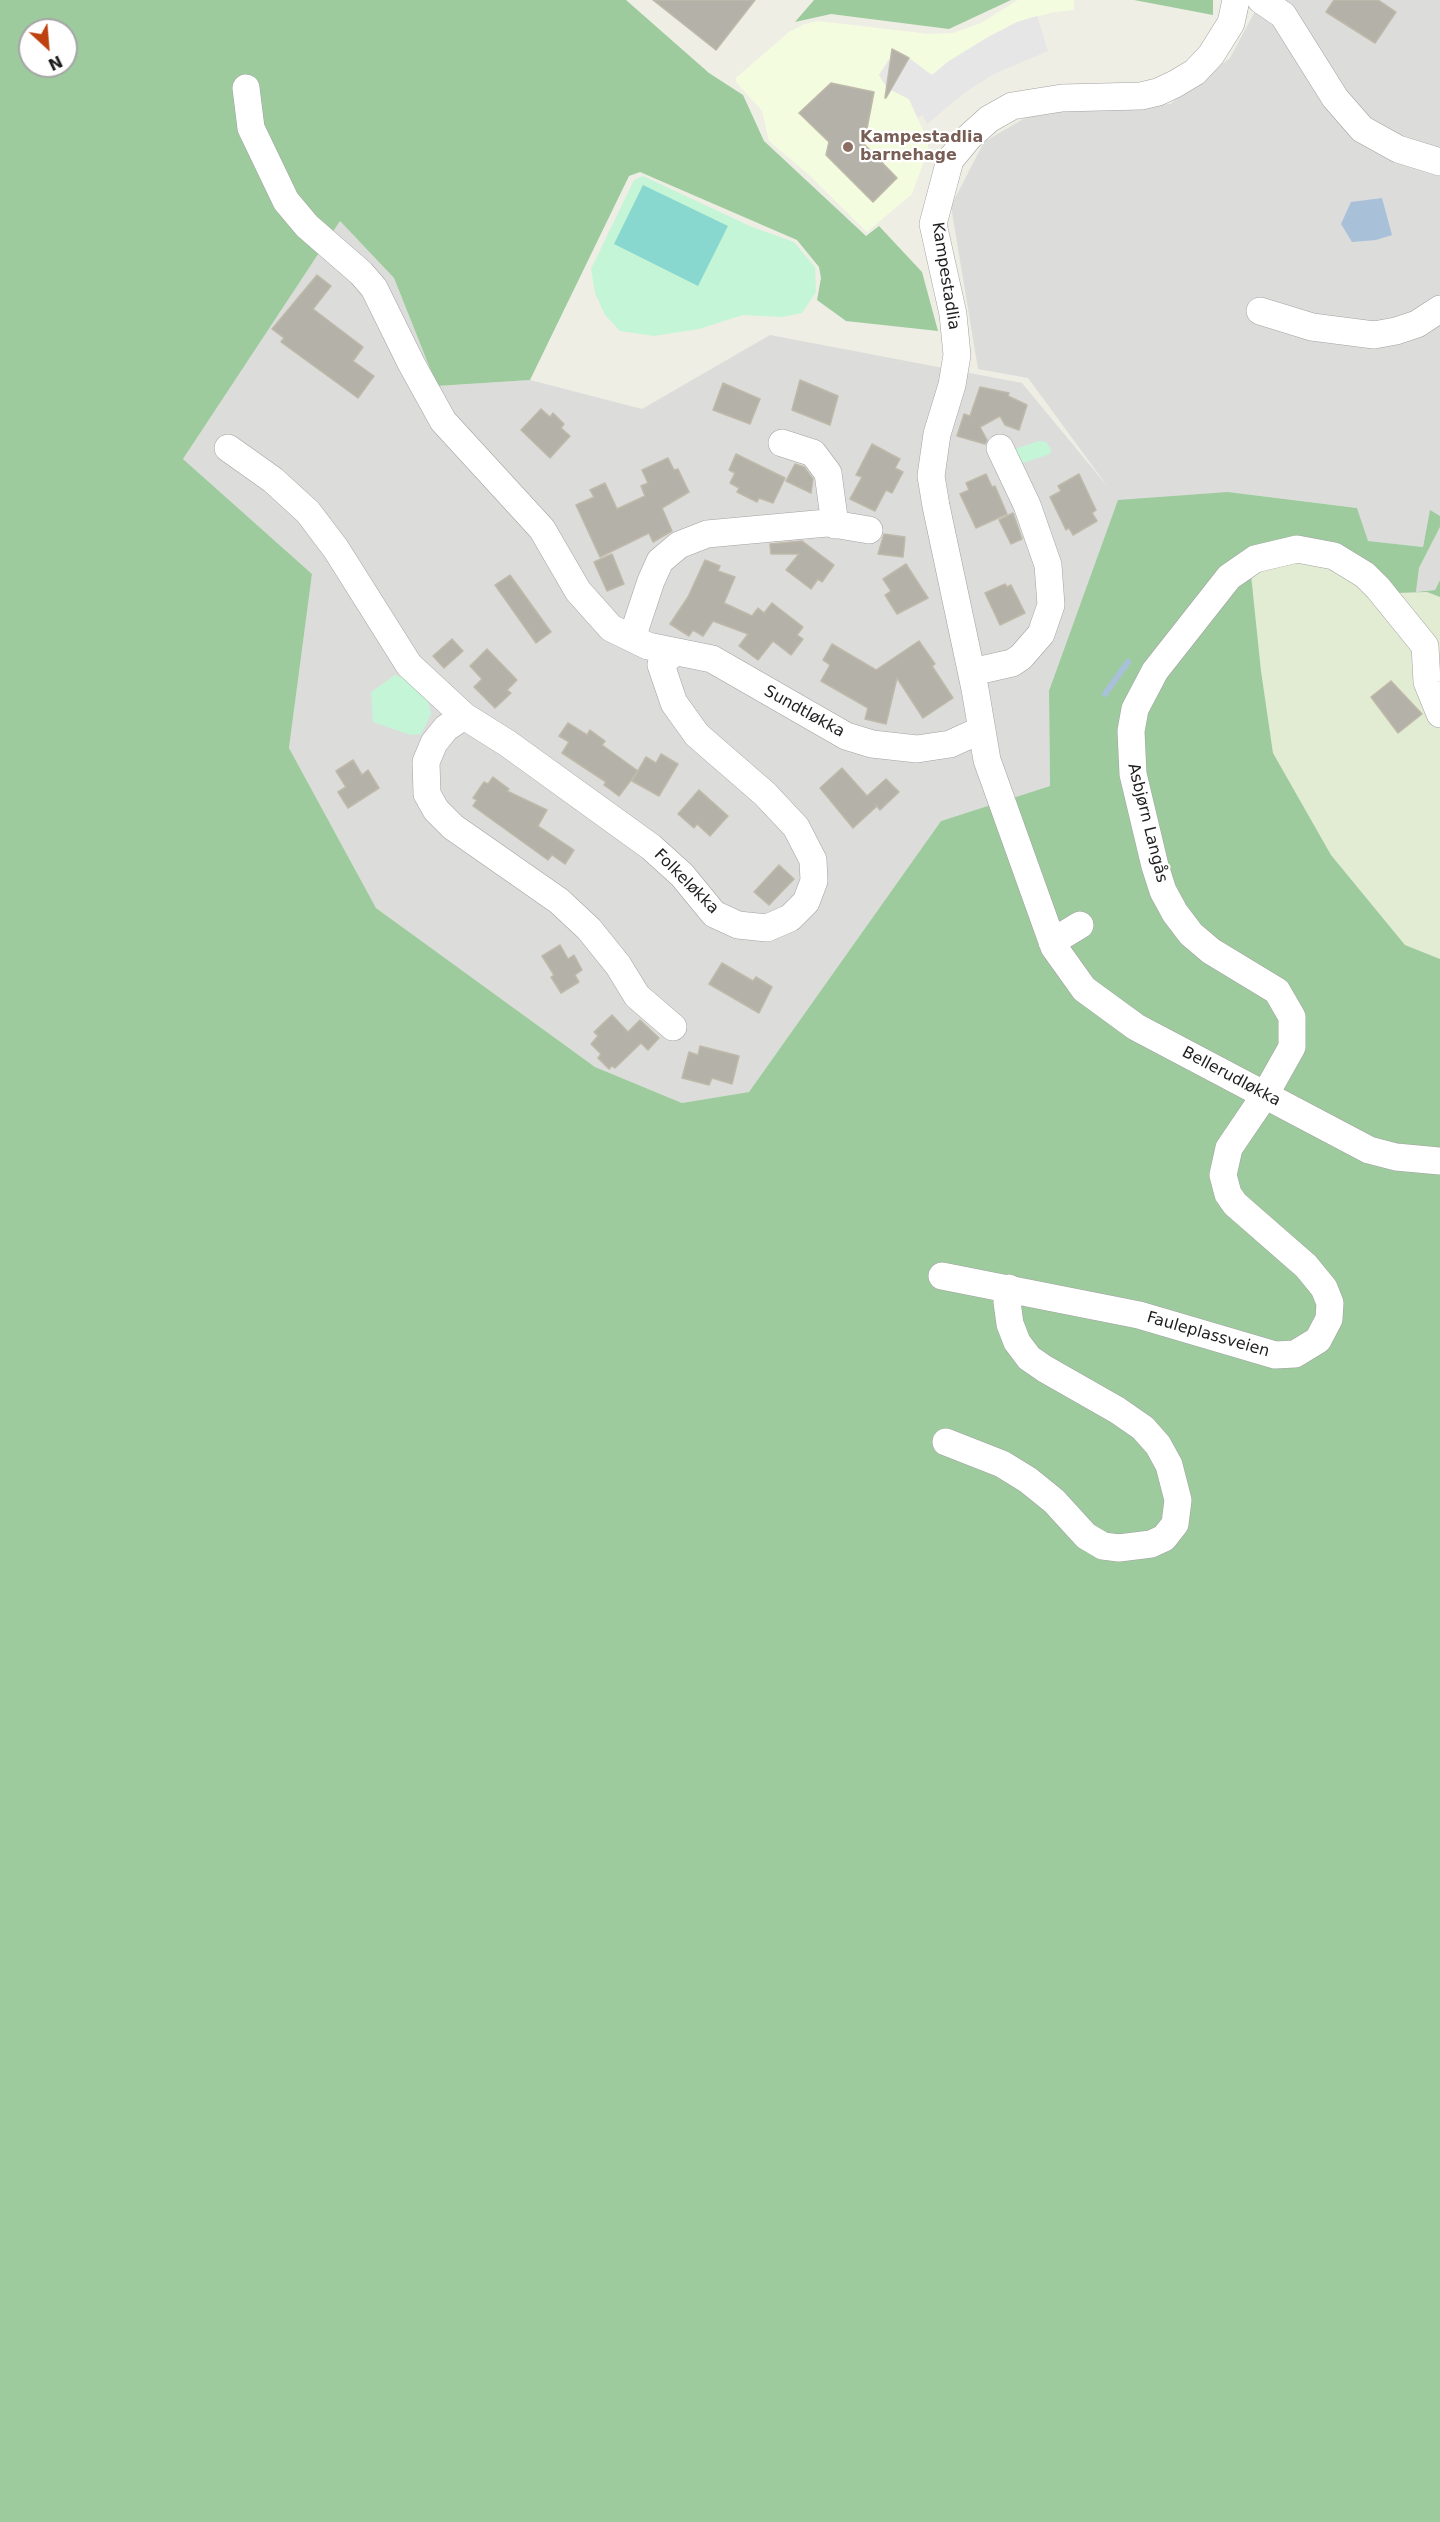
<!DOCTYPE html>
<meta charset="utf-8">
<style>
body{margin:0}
#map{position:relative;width:1440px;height:2522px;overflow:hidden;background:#eeeee5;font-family:"DejaVu Sans",sans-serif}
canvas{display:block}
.north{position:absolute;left:18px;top:18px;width:60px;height:60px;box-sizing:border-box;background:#fff;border:2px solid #a5a5a5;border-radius:50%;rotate:154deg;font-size:16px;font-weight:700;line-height:24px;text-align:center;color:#1e1e1e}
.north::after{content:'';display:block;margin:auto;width:21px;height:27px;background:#bd420f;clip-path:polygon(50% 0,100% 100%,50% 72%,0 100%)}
</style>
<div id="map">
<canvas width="1440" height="2522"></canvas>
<div class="north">N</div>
</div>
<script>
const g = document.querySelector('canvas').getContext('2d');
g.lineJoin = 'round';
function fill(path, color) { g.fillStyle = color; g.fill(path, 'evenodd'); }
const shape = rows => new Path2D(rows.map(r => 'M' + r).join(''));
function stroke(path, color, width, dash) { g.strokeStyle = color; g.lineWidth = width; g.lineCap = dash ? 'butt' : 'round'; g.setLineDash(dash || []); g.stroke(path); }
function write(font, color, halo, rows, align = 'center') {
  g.font = font + ' "DejaVu Sans",sans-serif'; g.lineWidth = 4.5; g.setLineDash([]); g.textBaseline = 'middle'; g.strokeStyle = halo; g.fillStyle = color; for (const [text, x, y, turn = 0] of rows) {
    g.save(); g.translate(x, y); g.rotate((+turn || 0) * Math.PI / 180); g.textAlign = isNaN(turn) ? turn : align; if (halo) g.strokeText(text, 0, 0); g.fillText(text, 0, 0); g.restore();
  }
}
fill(shape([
 [1261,0,1440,0,1440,516,1430,511,1423,547,1367,541,1357,508,1228,492,1049,691,1050,786,941,821,749,1092,682,1103,595,1067,376,908,289,748,312,574,183,459,340,221,394,278,437,386,530,380,642,409,770,335,1022,383,1108,487,1028,378,978,369,951,206,984,142,1037,111,1170,104,1230,58],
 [1440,527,1440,580,1435,590,1416,592,1419,568]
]), '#dcdcdb');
fill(shape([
 [1018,0,1074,0,1074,10,1054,12,1017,22,949,61,932,75,894,51,879,75,887,88,909,99,928,141,928,150,912,194,867,232,809,175,769,141,762,111,736,82,736,78,789,32,805,24,818,21,929,34,953,33,981,23]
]), '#f4fce0');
fill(shape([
 [1284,541,1397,593,1427,592,1440,597,1440,959,1405,945,1331,855,1273,753,1261,671,1249,554]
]), '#e2ecd2');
fill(shape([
 [0,0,626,0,709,73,743,95,764,141,866,236,879,226,922,272,938,331,846,321,817,300,821,278,819,267,797,240,640,172,629,176,530,380,437,386,394,278,340,221,183,459,312,574,289,748,376,908,595,1067,682,1103,749,1092,941,821,1050,786,1049,691,1118,500,1228,492,1357,508,1368,541,1423,547,1430,510,1440,516,1440,527,1419,568,1416,592,1435,590,1440,580,1440,597,1427,592,1397,593,1284,542,1249,555,1261,671,1273,753,1331,855,1405,945,1440,959,1440,2522,0,2522],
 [30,30,66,30,66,66,30,66],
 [814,0,1011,0,949,29,831,14,795,22],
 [1134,0,1213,0,1213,15]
]), '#9dcb9d');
fill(shape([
 [643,176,752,227,794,242,815,267,816,292,802,313,782,317,743,315,699,329,654,336,620,331,605,315,595,293,591,269,634,180],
 [1038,441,1046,442,1051,449,1050,454,1020,464,1013,450],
 [395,675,410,680,428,701,431,714,421,734,411,735,373,722,371,692]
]), '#c5f5d7');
fill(shape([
 [643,185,728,226,698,286,614,244]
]), '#89d8d0');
fill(shape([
 [1037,16,1048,51,994,74,964,93,927,124,923,115,917,117,909,99,887,88,879,75,889,60,903,68,909,58,932,75,949,61,988,37,1017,22]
]), '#e6e6e6');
fill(shape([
 [1382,198,1392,235,1376,240,1352,242,1341,224,1351,202]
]), '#a9c0d9');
stroke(shape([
 [1105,694,1128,662]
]), '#a9c0d9', 6);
const building = shape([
 [653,0,755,0,716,50,653,0],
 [1334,0,1378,0,1396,12,1375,43,1326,12,1334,0],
 [892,49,909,58,886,98,885,98,892,49],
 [831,83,874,92,864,144,897,178,873,202,826,155,829,142,799,113,831,83],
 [317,275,331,286,313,309,363,347,353,361,374,376,358,398,281,342,284,338,272,329,317,275],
 [800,380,838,396,830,425,792,410,800,380],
 [723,383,760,399,750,424,713,410,723,383],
 [980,387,1009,393,1008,396,1027,405,1019,430,1005,425,1000,416,980,427,987,440,985,444,957,436,964,414,970,416,980,387],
 [541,409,550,417,553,413,564,424,561,428,570,436,550,458,521,430,541,409],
 [872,444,900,459,895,468,903,472,892,493,886,490,875,511,850,499,862,477,856,475,872,444],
 [736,454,785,478,773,503,759,498,757,502,737,492,739,488,730,483,735,473,729,470,736,454],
 [668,458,674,470,678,469,689,492,662,508,672,531,653,542,649,533,600,557,576,505,594,497,590,490,605,483,617,509,645,496,641,486,648,483,642,470,668,458],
 [795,464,804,467,813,479,811,493,786,481,795,464],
 [986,474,992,487,995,486,1007,514,976,528,960,494,969,490,966,483,986,474],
 [1079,474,1096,510,1092,513,1097,521,1073,535,1069,528,1066,530,1050,497,1061,491,1058,486,1079,474],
 [1013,513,1022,539,1011,544,999,520,1013,513],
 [884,534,905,537,903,557,878,554,884,534],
 [802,541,834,565,822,582,818,579,811,589,786,570,799,554,771,554,770,544,802,541],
 [612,554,624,584,607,591,594,562,612,554],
 [705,560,720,566,718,571,735,577,724,603,752,616,758,608,764,613,772,603,803,627,797,635,803,639,791,655,773,641,758,660,739,646,748,634,713,621,703,636,693,630,689,636,670,624,688,597,705,560],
 [906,564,928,598,897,614,885,595,891,591,883,579,906,564],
 [510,575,551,632,536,643,495,585,510,575],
 [1005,584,1007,587,1011,585,1025,613,1000,625,985,593,1005,584],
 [452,639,463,651,444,668,433,656,452,639],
 [919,641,935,664,932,666,953,698,923,718,897,678,886,724,865,719,868,708,821,681,830,665,823,660,832,644,876,670,919,641],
 [487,649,517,680,507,690,511,693,495,708,474,687,482,679,470,666,487,649],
 [1391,681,1422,714,1398,733,1371,697,1391,681],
 [568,723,587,735,590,730,605,741,602,745,638,771,619,796,604,785,606,782,562,753,569,742,559,736,568,723],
 [661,754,678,764,659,796,632,781,646,757,656,763,661,754],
 [353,760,362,775,368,770,379,788,348,808,338,792,346,787,336,771,353,760],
 [842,768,867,796,886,779,899,792,880,810,875,804,877,806,853,828,820,788,842,768],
 [493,777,509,789,507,791,547,810,538,826,574,850,565,864,552,855,548,860,473,806,477,800,473,798,484,782,488,784,493,777],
 [699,790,728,816,710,836,697,824,694,828,678,814,699,790],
 [779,865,794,879,769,905,754,892,779,865],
 [560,945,568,959,574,955,582,970,575,975,579,982,561,993,551,977,554,975,542,956,560,945],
 [722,963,753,981,756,977,772,987,759,1013,709,984,722,963],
 [612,1015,628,1032,640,1020,659,1038,648,1050,641,1043,615,1068,612,1066,609,1069,598,1058,601,1054,591,1044,598,1036,594,1032,612,1015],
 [700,1046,739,1056,732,1084,712,1078,709,1085,682,1078,689,1052,698,1055,700,1046]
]);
fill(building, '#b4b1a8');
stroke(building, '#bfb9a9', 1.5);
const minor = shape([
 [1236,0,1231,23,1211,55,1195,72,1175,84,1158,92,1141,96,1062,98,1012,106,989,119,969,137,950,160,933,224,953,314,957,355,952,385,937,434,931,476,936,506,975,689,987,760,1054,947,1084,989,1136,1027,1369,1150,1396,1157,1440,1161],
 [1261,0,1283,15,1335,98,1362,129,1398,149,1440,162],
 [246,88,251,128,286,201,307,226,361,273,374,288,411,363,443,421,542,529,578,591,611,628,648,646,712,659,846,736,872,744,917,749,950,744,981,730],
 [1260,311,1312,327,1374,335,1396,331,1417,324,1440,309],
 [782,443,813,453,828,473,835,525],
 [228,448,273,480,308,512,336,549,409,665,464,716,507,743,651,847,682,875,714,914,738,925,767,928,790,918,806,902,814,881,813,860,796,827,765,794,697,735,674,703,661,665,674,652],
 [632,638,651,581,660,561,679,545,707,534,827,523,869,530],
 [972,672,1012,663,1021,657,1041,634,1051,605,1048,565,1027,505,1000,448],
 [464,716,446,728,434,743,426,762,427,794,436,810,453,827,559,901,589,929,618,965,637,996,673,1027],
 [1052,942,1080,925],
 [942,1276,1139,1315,1275,1355,1295,1354,1318,1340,1329,1319,1330,1303,1324,1288,1306,1266,1235,1204,1228,1194,1223,1175,1229,1148,1265,1095,1292,1047,1292,1017,1277,991,1211,951,1191,934,1175,913,1163,891,1155,866,1133,774,1131,731,1135,709,1155,671,1229,577,1255,559,1297,549,1334,556,1365,575,1378,588,1425,646,1427,682,1440,714],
 [946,1442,1002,1464,1028,1480,1054,1501,1086,1536,1103,1546,1119,1548,1151,1544,1164,1538,1175,1524,1178,1500,1169,1465,1158,1445,1143,1428,1117,1410,1045,1369,1029,1358,1017,1342,1010,1324,1007,1302,1009,1288]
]);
stroke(minor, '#a2a2a2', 28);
stroke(minor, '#fff', 27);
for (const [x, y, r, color] of [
 [848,147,6,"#8d6e63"]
]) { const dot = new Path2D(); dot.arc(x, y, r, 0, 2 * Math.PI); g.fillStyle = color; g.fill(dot); stroke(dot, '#fff', 2); }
write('bold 16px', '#785e54', '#fff', [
 ["Kampestadlia",860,138],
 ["barnehage",860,156]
], 'left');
write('16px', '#1e1e1e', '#fff', [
 ["Kampestadlia",945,276,81],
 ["Sundtløkka",804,712,29],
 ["Asbjørn Langås",1147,823,76],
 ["Folkeløkka",686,882,45],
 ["Bellerudløkka",1231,1077,28],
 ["Fauleplassveien",1208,1335,16]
]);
</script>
